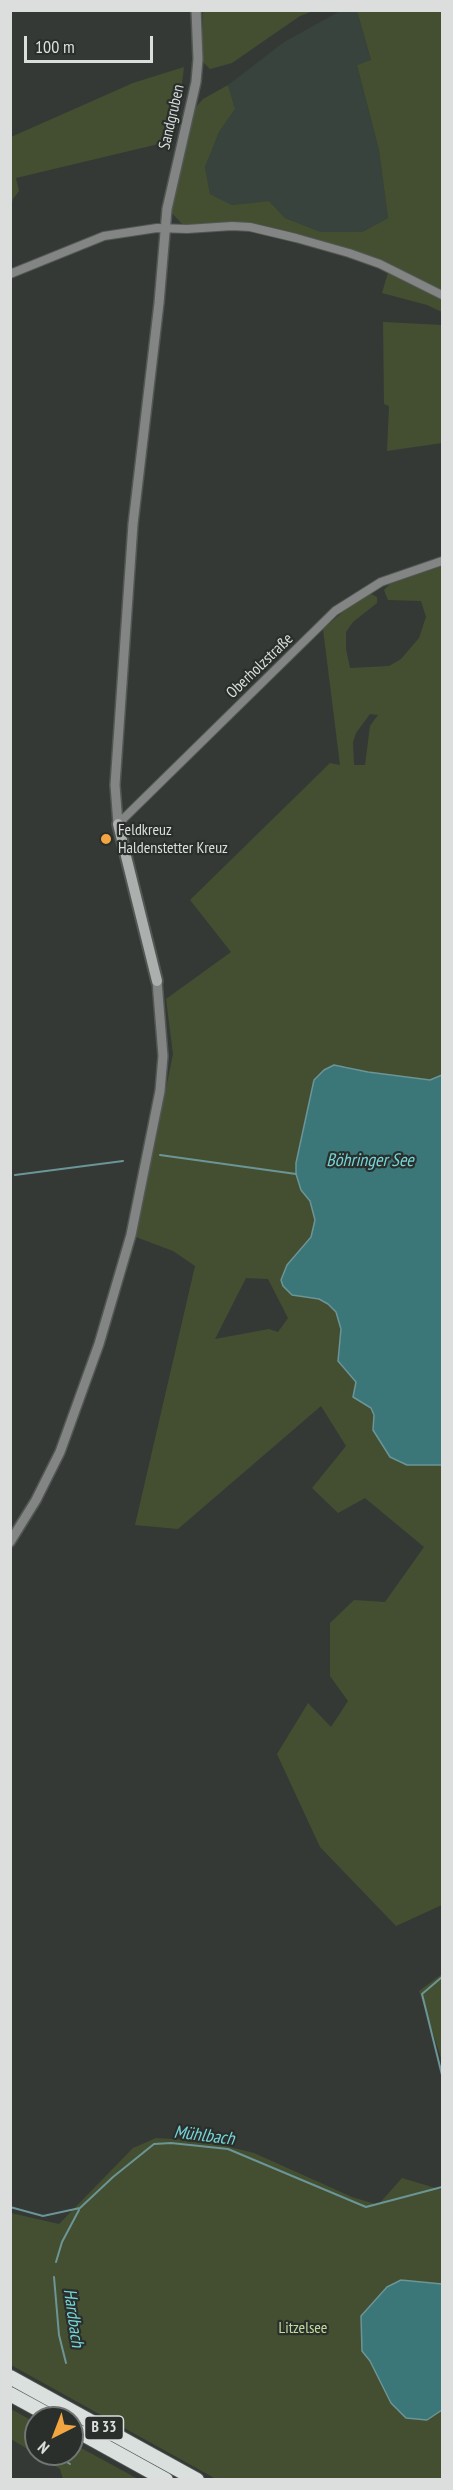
<!DOCTYPE html>
<meta charset="utf-8">
<style>
body{margin:0}
#map{position:relative;width:453px;height:2490px;overflow:hidden;background:#343936;font-family:"PT Sans Narrow",sans-serif}
canvas{display:block}
.frame{position:absolute;inset:0;border:12px solid #dbdedd;pointer-events:none}
.north{position:absolute;left:24px;top:2406px;width:60px;height:60px;box-sizing:border-box;background:#2a2f2c;border:2px solid #717573;border-radius:50%;rotate:222deg;font-size:16px;font-weight:700;line-height:24px;text-align:center;color:#dbdedd}
.north::after{content:'';display:block;margin:auto;width:21px;height:27px;background:#f2a541;clip-path:polygon(50% 0,100% 100%,50% 72%,0 100%)}
.scale{position:absolute;left:24px;top:36px;width:129px;height:27px;box-sizing:border-box;border:3px solid #dbdedd;border-top:0;padding-left:8px;font-size:18px;line-height:21px;white-space:nowrap;color:#dbdedd;-webkit-text-stroke:4px #2a2f2c;paint-order:stroke}
</style>
<div id="map">
<canvas width="453" height="2490"></canvas>
<div class="frame"></div>
<div class="north">N</div>
<div class="scale">100 m</div>
</div>
<script>
const g = document.querySelector('canvas').getContext('2d');
g.lineJoin = 'round';
function fill(path, color) { g.fillStyle = color; g.fill(path, 'evenodd'); }
const shape = rows => new Path2D(rows.map(r => 'M' + r).join(''));
function stroke(path, color, width, dash) { g.strokeStyle = color; g.lineWidth = width; g.lineCap = dash ? 'butt' : 'round'; g.setLineDash(dash || []); g.stroke(path); }
function write(font, color, halo, rows, align = 'center') {
  g.font = font + ' "PT Sans Narrow",sans-serif'; g.lineWidth = 4.5; g.setLineDash([]); g.textBaseline = 'middle'; g.strokeStyle = halo; g.fillStyle = color; for (const [text, x, y, turn = 0] of rows) {
    g.save(); g.translate(x, y); g.rotate((+turn || 0) * Math.PI / 180); g.textAlign = isNaN(turn) ? turn : align; if (halo) g.strokeText(text, 0, 0); g.fillText(text, 0, 0); g.restore();
  }
}
fill(shape([
 [340,11,357,11,371,61,357,65,379,150,388,218,362,232,321,232,285,218,269,201,232,205,210,194,205,167,219,132,235,109,228,85,284,42]
]), '#37433c');
fill(shape([
 [203,11,203,10,313,11,300,16,232,63,210,69,203,62],
 [357,11,442,11,442,312,427,305,382,293,389,269,250,227,187,229,168,209,189,115,203,99,228,85,235,109,219,132,205,167,210,194,232,205,269,201,285,218,321,232,362,232,388,218,379,150,357,65,371,60],
 [184,67,178,115,173,133,167,142,16,178,19,191,13,199,11,207,11,137,133,83],
 [383,322,442,325,442,443,387,451,389,406,384,404],
 [442,566,442,1075,430,1080,368,1072,345,1066,314,1080,296,1163,296,1174,301,1190,310,1201,315,1220,311,1236,293,1257,292,1295,319,1299,328,1304,336,1312,341,1329,340,1346,338,1353,343,1368,356,1382,356,1400,364,1402,371,1408,374,1415,373,1430,390,1456,407,1465,442,1465,442,1905,396,1926,320,1847,277,1754,308,1703,331,1727,348,1701,330,1676,330,1623,354,1600,385,1602,424,1547,365,1498,338,1513,312,1488,346,1446,321,1406,178,1529,135,1525,195,1266,173,1251,136,1237,173,1054,166,999,231,952,190,900,330,763,340,765,323,629,359,598,371,594,377,597,377,603,353,622,346,632,346,649,350,668,389,666,401,659,419,638,426,617,421,601,388,600,384,590,390,584],
 [370,714,378,715,370,726,365,765,354,765,353,742,356,733],
 [246,1278,268,1279,288,1318,278,1332,269,1329,215,1339],
 [442,1974,442,2061,419,1991],
 [156,2138,205,2141,254,2153,352,2197,378,2205,402,2178,442,2190,442,2479,216,2479,11,2365,11,2213,59,2224,133,2148],
 [11,2409,36,2423,36,2454,72,2454,72,2443,138,2479,63,2479,60,2469,11,2439]
]), '#444f31');
const water = shape([
 [334,1065,368,1072,430,1080,442,1075,442,1465,407,1465,390,1457,373,1430,374,1415,371,1408,353,1397,356,1382,338,1361,341,1329,336,1312,328,1304,319,1299,292,1295,283,1286,281,1280,287,1265,311,1237,315,1220,310,1201,301,1190,296,1174,296,1163,314,1080,324,1070,334,1065],
 [401,2280,442,2284,442,2410,427,2420,406,2418,391,2403,370,2361,362,2351,361,2316,387,2287,401,2280]
]);
fill(water, '#3b7678');
stroke(water, '#6b9596', 1.5);
stroke(shape([
 [160,1155,296,1174],
 [15,1175,123,1161],
 [442,1977,422,1994,442,2075],
 [10,2207,43,2216,80,2208,113,2177,154,2144,171,2143,228,2149,366,2207,442,2187],
 [56,2262,62,2242,79,2210],
 [54,2277,59,2335,66,2363],
 [32,2440,36,2443],
 [54,2454,70,2464]
]), '#6b9596', 2);
const minor = shape([
 [10,274,104,236,157,228,187,229,232,226,250,227,296,238,349,253,380,264,442,295],
 [118,824,335,611,381,582,442,561]
]);
const tertiary = shape([
 [118,824,115,785,133,524,159,303,167,209,196,82,198,59,196,10],
 [10,1542,36,1500,60,1452,99,1344,131,1235,160,1091,163,1056,157,981]
]);
const secondary = shape([
 [118,824,157,981]
]);
const trunk = shape([
 [10,2377,197,2480],
 [10,2394,54,2418],
 [72,2428,166,2480]
]);
stroke(minor, '#525754', 10);
stroke(tertiary, '#525754', 12);
stroke(secondary, '#525754', 14);
stroke(trunk, '#525754', 16);
stroke(minor, '#828584', 8);
stroke(tertiary, '#828584', 9);
stroke(secondary, '#abb0af', 10);
stroke(trunk, '#dae0de', 14);
for (const [x, y, r, color] of [
 [106,839,6,"#f2a541"]
]) { const dot = new Path2D(); dot.arc(x, y, r, 0, 2 * Math.PI); g.fillStyle = color; g.fill(dot); stroke(dot, '#2a2f2c', 2); }
for (const [x, y, w] of [
 [104,2428,39]
]) { const box = new Path2D(); box.roundRect(x - w / 2, y - 12, w, 24, 4.5); g.fillStyle = '#2a2f2c'; g.fill(box); stroke(box, '#dbdedd', 1.5); }
write('bold 15px', '#dbdedd', null, [
 ["B 33",104,2428]
]);
write('16px', '#dbdedd', '#2a2f2c', [
 ["Sandgruben",172,117,-77],
 ["Oberholzstraße",260,666,-44]
]);
write('16px', '#dbdedd', '#2a2f2c', [
 ["Feldkreuz",118,830],
 ["Haldenstetter Kreuz",118,848]
], 'left');
write('16px', '#c4dc9a', '#2a2f2c', [
 ["Litzelsee",303,2328]
]);
write('italic 18px', '#75d6da', '#2a2f2c', [
 ["Böhringer See",370,1161],
 ["Mühlbach",204,2136,7],
 ["Hardbach",73,2318,82]
]);
</script>
